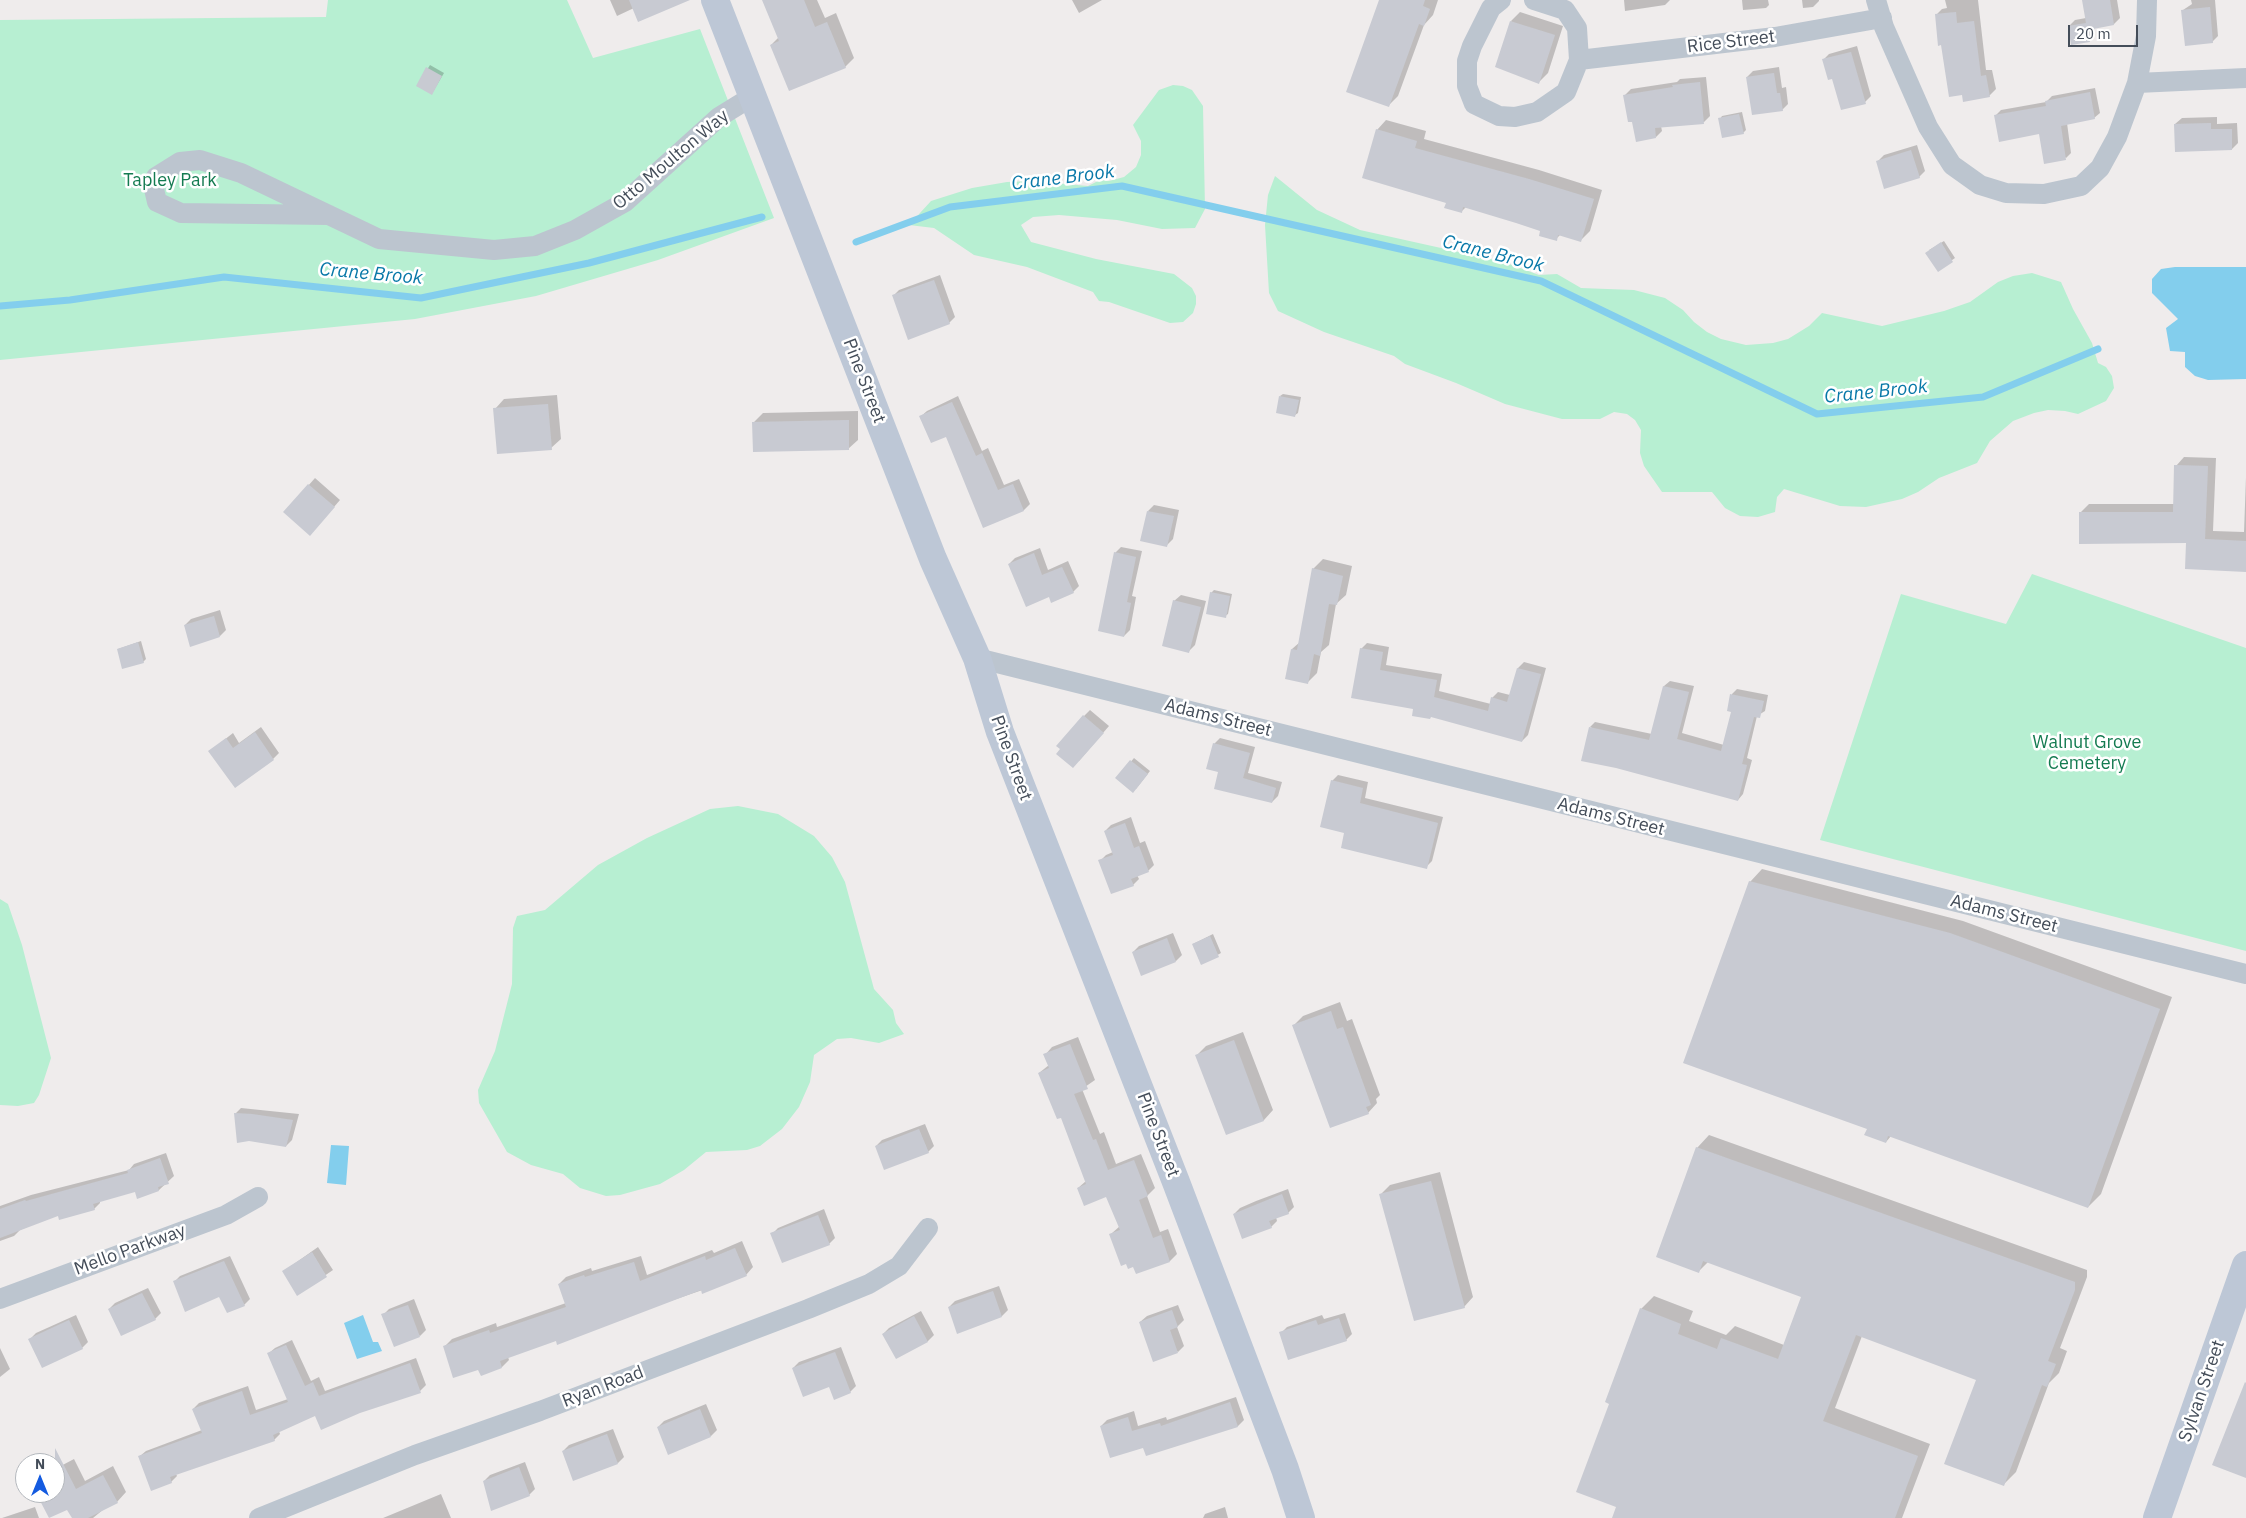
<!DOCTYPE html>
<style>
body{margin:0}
#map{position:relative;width:2246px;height:1518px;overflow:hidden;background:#efecec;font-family:"IBM Plex Sans",sans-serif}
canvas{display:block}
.north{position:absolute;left:15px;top:1453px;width:50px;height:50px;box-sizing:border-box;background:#fff;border:1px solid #b4b8bd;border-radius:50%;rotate:0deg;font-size:14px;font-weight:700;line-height:20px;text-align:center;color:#444d59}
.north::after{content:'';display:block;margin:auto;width:18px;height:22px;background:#145be0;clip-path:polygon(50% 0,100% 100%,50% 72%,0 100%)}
.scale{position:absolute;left:2068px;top:25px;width:70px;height:22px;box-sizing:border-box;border:2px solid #444d59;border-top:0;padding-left:6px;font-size:15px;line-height:18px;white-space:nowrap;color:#444d59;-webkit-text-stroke:4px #fff;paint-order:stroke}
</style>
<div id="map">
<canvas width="2246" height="1518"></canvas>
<div class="north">N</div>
<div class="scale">20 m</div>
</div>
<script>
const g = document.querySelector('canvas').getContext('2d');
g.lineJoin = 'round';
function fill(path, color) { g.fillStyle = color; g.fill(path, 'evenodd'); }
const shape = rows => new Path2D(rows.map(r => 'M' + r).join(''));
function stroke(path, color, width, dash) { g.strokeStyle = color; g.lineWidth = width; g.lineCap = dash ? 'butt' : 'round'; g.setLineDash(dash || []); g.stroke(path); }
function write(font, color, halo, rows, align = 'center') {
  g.font = font + ' "IBM Plex Sans",sans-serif'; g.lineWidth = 5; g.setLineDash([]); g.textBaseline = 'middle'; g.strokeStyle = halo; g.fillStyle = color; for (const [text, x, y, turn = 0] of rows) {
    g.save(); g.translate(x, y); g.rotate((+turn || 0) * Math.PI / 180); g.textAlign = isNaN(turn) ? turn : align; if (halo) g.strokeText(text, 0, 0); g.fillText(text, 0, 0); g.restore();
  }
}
fill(shape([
 [328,0,567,0,593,58,700,29,774,218,658,260,536,296,415,319,0,360,0,20,326,17],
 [1173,85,1183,86,1192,90,1203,106,1205,209,1195,228,1162,229,1117,220,1059,215,1033,217,1021,225,1031,242,1096,259,1174,274,1192,288,1196,296,1196,304,1193,313,1183,322,1170,323,1109,302,1099,301,1093,292,1027,267,974,255,934,228,909,225,931,201,972,188,1007,182,1033,181,1088,186,1100,180,1109,181,1124,177,1136,167,1141,155,1141,141,1133,125,1159,90],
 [1275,176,1317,210,1360,230,1504,262,1539,275,1557,274,1581,288,1634,290,1665,298,1683,310,1694,322,1707,332,1721,339,1746,345,1773,343,1788,339,1809,326,1822,313,1882,326,1944,311,1970,302,1998,282,2013,276,2032,273,2061,282,2073,309,2092,343,2098,363,2106,367,2112,376,2114,388,2106,401,2078,414,2065,411,2048,410,2034,413,2013,421,1990,441,1977,463,1939,478,1918,492,1902,499,1866,507,1840,506,1784,489,1777,497,1775,512,1758,517,1740,516,1725,508,1712,492,1662,492,1644,466,1640,453,1641,430,1635,420,1627,414,1614,412,1600,419,1562,419,1505,404,1456,383,1405,364,1394,356,1324,332,1278,311,1269,293,1265,225,1268,195],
 [2032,574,2246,648,2246,951,1820,840,1901,594,2006,624],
 [738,806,778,814,814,836,832,857,845,882,874,989,893,1010,896,1023,904,1034,879,1043,851,1038,837,1039,814,1055,810,1082,799,1107,782,1129,760,1146,747,1150,706,1152,684,1170,660,1184,620,1195,606,1196,580,1188,563,1174,531,1165,507,1152,479,1103,478,1090,495,1051,512,984,513,928,517,916,545,910,598,865,647,838,710,809],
 [0,899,8,904,22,945,51,1058,39,1095,34,1103,18,1106,0,1105]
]), '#b7efd2');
fill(shape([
 [2175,267,2246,267,2246,379,2208,380,2195,376,2185,367,2185,352,2170,351,2166,328,2178,319,2152,293,2152,279,2161,269],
 [331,1145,349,1146,346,1185,327,1183],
 [363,1315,373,1342,378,1342,382,1351,357,1359,344,1323]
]), '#83ceed');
fill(shape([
 [610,0,674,0,634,8,617,16],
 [764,0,817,0,825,18,836,13,854,58,845,67,771,45,779,37],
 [1072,0,1102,0,1079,13],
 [1380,0,1438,0,1433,15,1424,25,1398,96,1389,105],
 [1624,0,1670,0,1665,5,1625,11],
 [1742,0,1768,0,1769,5,1766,8,1743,10],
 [1802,0,1819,0,1819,1,1813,7,1803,8],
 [1945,0,1978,0,1986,70,1992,70,1996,89,1989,96,1936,15,1942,9,1947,8],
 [2084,0,2117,0,2120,18,2114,24,2094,27,2095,35,2089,41,2069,26,2075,20,2086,18],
 [2191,0,2215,0,2218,36,2212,42,2183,10,2192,4],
 [1520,12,1563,26,1548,73,1539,82,1511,21],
 [1857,46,1871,96,1865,102,1833,78,1823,60,1829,54],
 [430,65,444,73,434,90,417,86],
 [1779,67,1782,88,1786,87,1788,104,1782,110,1747,77,1753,71],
 [1706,77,1710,116,1704,122,1661,126,1662,131,1656,137,1633,120,1625,95,1631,89,1677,82,1680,79],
 [2095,88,2100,113,2094,118,2067,123,2071,153,2066,158,2040,133,1995,116,2001,110,2046,102,2052,96],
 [1742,112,1746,130,1743,133,1720,119,1722,116],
 [2217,117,2217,124,2237,123,2238,143,2232,149,2175,124,2182,118],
 [1386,120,1426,131,1424,139,1539,170,1602,190,1590,231,1581,240,1561,234,1556,239,1542,230,1466,207,1461,212,1377,130],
 [1917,145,1925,171,1919,177,1878,161,1884,155],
 [1944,241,1955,258,1938,270,1929,250],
 [940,275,955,317,949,323,893,296,899,290],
 [1283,394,1301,397,1298,413,1295,415,1280,396],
 [557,395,561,439,551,448,495,409,504,399],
 [958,396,982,451,988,448,1004,485,1019,479,1030,504,1024,510,984,526,946,435,920,417,927,411],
 [858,411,858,440,848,449,754,422,763,413],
 [2184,457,2216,458,2213,531,2244,532,2246,477,2246,571,2187,542,2081,512,2089,504,2174,504,2176,466],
 [315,478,340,500,316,528,285,512],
 [1154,505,1179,510,1173,539,1167,545,1148,511],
 [1121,547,1142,551,1132,596,1136,597,1130,630,1124,636,1115,553],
 [1040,548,1048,570,1068,561,1079,586,1073,592,1050,596,1009,564,1015,558],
 [1323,559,1352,566,1346,595,1336,604,1329,645,1321,652,1317,673,1308,682,1287,678,1292,649,1300,642,1313,569],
 [1214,590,1232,594,1228,614,1225,616,1211,593],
 [1181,595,1206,601,1195,645,1189,651,1174,601],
 [220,610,226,630,220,636,185,625,191,619],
 [141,641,146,659,143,662,118,649],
 [1367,643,1389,647,1386,665,1442,674,1439,691,1491,704,1492,698,1498,692,1510,695,1518,668,1524,662,1546,668,1528,735,1522,741,1415,708,1353,697,1361,649],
 [1670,681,1694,686,1682,733,1724,745,1732,711,1732,694,1737,689,1768,695,1765,711,1757,716,1747,758,1752,760,1743,794,1738,800,1590,727,1595,722,1652,734,1664,686],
 [1090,710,1109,726,1079,761,1084,716],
 [261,727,279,753,273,759,210,751,233,733,239,743],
 [1220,738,1255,747,1248,773,1282,782,1278,796,1272,802,1219,771,1214,744],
 [1134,758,1150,771,1136,789,1117,778],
 [1338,775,1368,782,1365,798,1443,817,1432,861,1426,867,1346,832,1332,781],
 [1131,817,1140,843,1145,841,1154,865,1148,871,1137,875,1139,879,1133,885,1100,861,1106,855,1113,852,1105,831,1111,825],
 [1762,869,1963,921,2172,997,2101,1194,2088,1207,1891,1136,1886,1142,1869,1128,1750,882],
 [1173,933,1182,955,1176,961,1133,952,1139,946],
 [1213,934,1221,953,1201,964,1193,944],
 [1340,1002,1347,1021,1352,1019,1380,1095,1376,1099,1377,1103,1368,1113,1294,1025,1303,1016],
 [1243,1032,1273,1110,1264,1120,1227,1134,1197,1055,1206,1046],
 [1078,1037,1095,1080,1082,1089,1100,1134,1104,1132,1116,1164,1141,1154,1155,1188,1147,1196,1160,1232,1168,1229,1177,1254,1170,1261,1134,1266,1111,1234,1120,1226,1107,1195,1078,1188,1086,1181,1062,1116,1039,1073,1049,1065,1045,1055,1052,1047],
 [241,1108,299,1114,292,1140,286,1146,235,1114],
 [925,1124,934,1146,928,1152,876,1146,882,1140],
 [1709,1135,2087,1270,2087,1277,2060,1348,2067,1351,2059,1373,2049,1383,2016,1472,2003,1485,1977,1379,1862,1336,1835,1408,1930,1444,1902,1518,1613,1518,1617,1506,1611,1403,1641,1309,1654,1296,1693,1311,1689,1321,1726,1335,1735,1326,1784,1345,1803,1296,1708,1262,1698,1272,1697,1148],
 [166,1153,174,1176,159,1190,135,1191,100,1201,100,1203,94,1209,59,1214,20,1230,14,1236,0,1241,0,1206,31,1195,129,1170,134,1164],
 [1440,1172,1473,1297,1464,1307,1381,1194,1390,1185],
 [1288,1189,1294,1207,1288,1213,1276,1217,1277,1221,1271,1227,1234,1214,1240,1208,1256,1201],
 [824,1209,835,1238,829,1244,772,1234,778,1228],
 [742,1241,753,1267,746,1275,508,1357,509,1360,502,1367,479,1368,445,1346,452,1339,496,1323,497,1327,566,1303,559,1284,566,1277,591,1268,592,1271,641,1256,647,1275,712,1250,714,1253],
 [318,1247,333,1270,298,1294,284,1271],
 [230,1256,250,1299,244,1305,174,1282,180,1276],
 [999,1286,1008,1310,1002,1316,958,1332,949,1307,955,1301],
 [148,1288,161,1313,155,1319,109,1309,115,1303],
 [414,1299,426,1330,420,1336,383,1315,389,1309],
 [1178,1305,1184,1320,1177,1327,1184,1346,1178,1352,1140,1322,1147,1316],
 [921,1311,934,1335,928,1341,896,1357,883,1334,889,1328],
 [1345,1313,1352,1334,1346,1340,1281,1333,1287,1327,1322,1315,1324,1319],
 [76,1315,88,1342,82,1348,30,1339,36,1333],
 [292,1340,311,1381,319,1377,325,1391,416,1358,426,1385,420,1391,316,1415,279,1431,280,1434,274,1440,176,1474,177,1476,171,1482,140,1456,146,1451,202,1430,193,1409,199,1403,248,1386,256,1410,288,1399,269,1353,275,1348],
 [841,1347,856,1386,850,1392,829,1386,793,1368,799,1362],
 [0,1348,10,1369,0,1377],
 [1236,1397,1244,1420,1238,1426,1144,1446,1101,1426,1107,1420,1134,1411,1138,1426,1166,1417,1167,1420],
 [706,1404,717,1430,711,1436,658,1427,664,1421],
 [613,1429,624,1457,618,1463,563,1451,569,1445],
 [74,1459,85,1481,113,1466,126,1492,117,1502,104,1509,93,1518,73,1518,68,1508,37,1493,55,1493,55,1469],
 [525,1462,535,1489,529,1495,484,1481,490,1475],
 [441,1494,451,1518,383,1518],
 [35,1507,39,1518,2,1518],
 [1225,1507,1228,1518,1203,1518,1205,1514]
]), '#0003');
stroke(shape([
 [856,242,950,207,1122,186,1541,281,1817,414,1983,397,2098,349],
 [0,306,70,300,224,277,421,298,589,263,762,217]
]), '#83ceed', 7);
fill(shape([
 [629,0,690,0,638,22],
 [762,0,804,0,815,27,827,22,846,68,789,91,770,45,779,41],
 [1379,0,1425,0,1423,6,1430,9,1424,26,1419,24,1389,107,1346,92],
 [2082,0,2110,0,2114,25,2088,30,2090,42,2071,45,2068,26,2086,23],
 [2210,7,2213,43,2185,46,2181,10],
 [1956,12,1957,23,1974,21,1981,76,1986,75,1990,97,1963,102,1962,95,1949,97,1941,45,1938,46,1935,14],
 [1510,21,1555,35,1539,84,1495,67],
 [1851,52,1866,104,1841,110,1832,79,1828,80,1822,59],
 [426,67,442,76,432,95,416,86],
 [1774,73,1777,93,1780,93,1783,111,1752,115,1746,77],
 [1700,82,1704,124,1655,128,1656,138,1636,142,1632,122,1628,122,1623,95,1673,87,1672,85],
 [2090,92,2095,119,2061,126,2066,160,2044,164,2039,134,1999,142,1994,115,2046,106,2045,101],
 [1739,114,1744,134,1722,138,1718,118],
 [2211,123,2211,129,2232,129,2232,150,2175,152,2174,124],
 [1376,129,1417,141,1415,148,1529,179,1594,199,1581,242,1558,235,1557,241,1539,236,1540,231,1516,223,1463,207,1462,213,1444,208,1446,203,1362,178],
 [1911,150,1920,178,1884,189,1876,161],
 [1941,242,1953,262,1938,272,1925,253],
 [934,280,950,324,908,340,892,295],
 [1279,396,1299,400,1295,417,1276,413],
 [952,402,976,456,982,453,998,490,1013,484,1024,511,983,528,946,437,931,443,919,416],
 [548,404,552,450,497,454,493,408],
 [849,420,849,450,753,452,752,422],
 [2174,465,2208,466,2205,539,2246,541,2246,572,2185,569,2186,543,2079,544,2079,512,2173,512],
 [308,484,335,507,310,536,283,512],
 [1147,511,1174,516,1167,547,1140,541],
 [1114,552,1136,557,1127,602,1131,603,1124,637,1098,631],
 [1034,553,1042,575,1062,567,1074,593,1051,603,1049,597,1026,607,1008,564],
 [1312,568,1343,576,1337,605,1329,604,1320,656,1314,654,1308,684,1285,679,1291,649,1297,650],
 [1210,592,1230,596,1226,618,1206,614],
 [1173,600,1201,607,1189,653,1162,646],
 [214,616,220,637,190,647,184,625],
 [138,642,144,663,122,669,117,649],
 [1360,648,1383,652,1380,670,1437,680,1434,697,1488,711,1491,697,1507,702,1517,668,1541,674,1522,742,1431,717,1430,719,1412,716,1413,709,1351,698],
 [1663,686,1689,692,1677,739,1721,751,1731,712,1727,711,1730,694,1764,701,1760,718,1754,717,1742,764,1747,765,1738,801,1616,768,1581,761,1589,727,1649,740],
 [1083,715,1104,733,1073,768,1056,754,1060,749,1056,746],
 [255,732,274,760,235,788,208,751,226,738,233,748],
 [1213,743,1250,753,1243,778,1276,788,1272,803,1214,789,1218,772,1206,769],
 [1130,760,1148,774,1133,793,1115,778],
 [1331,780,1363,788,1360,803,1438,823,1427,869,1341,848,1344,833,1320,827],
 [1125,823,1134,848,1139,846,1149,872,1131,879,1134,886,1111,894,1098,860,1113,855,1104,831],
 [1749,881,1950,933,2160,1009,2088,1208,1888,1136,1886,1143,1864,1135,1867,1129,1683,1063],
 [1210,936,1219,957,1201,965,1192,944],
 [1167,938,1176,962,1141,976,1132,952],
 [1331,1011,1337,1029,1343,1027,1371,1105,1366,1107,1369,1114,1330,1128,1292,1025],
 [1234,1040,1264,1121,1226,1135,1195,1055],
 [1070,1044,1088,1089,1074,1094,1093,1140,1096,1139,1108,1170,1134,1160,1148,1196,1139,1200,1153,1238,1161,1235,1170,1262,1136,1274,1133,1267,1128,1269,1126,1264,1121,1266,1109,1234,1120,1230,1106,1197,1084,1206,1077,1188,1086,1184,1061,1118,1057,1119,1038,1073,1049,1068,1043,1054],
 [234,1113,252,1114,293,1120,286,1147,249,1141,237,1143],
 [919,1129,929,1153,884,1170,875,1146],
 [1696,1147,2075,1282,2075,1290,2048,1361,2056,1364,2047,1387,2042,1385,2004,1486,1944,1464,1976,1380,1856,1335,1823,1421,1918,1456,1895,1518,1612,1518,1616,1507,1576,1492,1609,1404,1605,1402,1640,1308,1681,1324,1678,1334,1717,1349,1721,1338,1778,1359,1801,1297,1703,1261,1699,1273,1656,1257],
 [160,1158,169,1184,158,1187,159,1191,137,1199,135,1192,93,1204,95,1210,59,1220,58,1216,0,1238,0,1209,25,1200,26,1201,128,1173,127,1170],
 [1431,1181,1465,1308,1414,1321,1379,1194],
 [1282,1194,1289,1214,1269,1221,1272,1228,1242,1239,1233,1214],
 [818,1215,830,1245,782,1263,770,1233],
 [735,1248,747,1276,702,1294,701,1290,557,1345,556,1341,500,1361,502,1368,481,1376,478,1370,453,1378,443,1346,489,1330,490,1333,566,1307,558,1284,584,1275,585,1277,634,1262,640,1281,705,1256,706,1260],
 [312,1252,327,1277,297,1296,282,1271],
 [224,1261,245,1306,227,1313,219,1297,185,1312,173,1281],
 [993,1291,1002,1317,957,1334,948,1307],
 [142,1293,156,1320,121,1336,108,1309],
 [408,1305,420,1337,394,1347,381,1314],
 [1172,1310,1178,1327,1170,1330,1178,1353,1153,1362,1139,1322],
 [914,1316,928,1342,896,1359,882,1334],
 [1339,1318,1347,1341,1288,1360,1279,1332,1316,1320,1318,1325],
 [69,1320,83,1349,42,1368,28,1339],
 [286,1345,305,1386,313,1382,319,1396,410,1363,421,1393,360,1413,321,1430,315,1416,273,1435,275,1441,170,1477,172,1483,151,1491,138,1456,202,1433,192,1409,242,1391,250,1415,288,1402,267,1353],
 [835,1352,851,1393,834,1400,829,1387,803,1397,792,1368],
 [2245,1382,2246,1383,2246,1478,2212,1465],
 [1230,1402,1238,1427,1146,1456,1143,1448,1110,1458,1100,1426,1128,1417,1132,1431,1160,1423,1161,1426],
 [700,1409,711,1437,668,1455,657,1427],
 [607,1434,618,1464,573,1481,562,1451],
 [55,1448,76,1489,103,1475,118,1503,88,1518,72,1518,67,1510,49,1518,36,1493,55,1493],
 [519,1467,530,1496,491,1511,483,1481]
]), '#c8cad2');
stroke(shape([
 [1501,0,1491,8,1472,46,1467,61,1467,86,1474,104,1499,116,1515,117,1537,112,1566,92,1579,60,1577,28,1565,10,1534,0],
 [1876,0,1884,27,1928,127,1952,165,1980,185,2006,193,2044,194,2081,186,2100,168,2117,137,2137,83,2146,36,2147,0],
 [1579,60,1775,37,1882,18],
 [2137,83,2246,78],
 [329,215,181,213,157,202,154,189,156,177,180,162,200,160,241,173,379,239,494,250,535,246,575,230,625,202,719,117,753,96],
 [977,658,2246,974],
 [0,1299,226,1215,258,1197],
 [259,1518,415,1455,540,1411,808,1309,869,1284,899,1266,928,1228]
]), '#bcc5cf', 20);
stroke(shape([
 [715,0,933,559,977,658,1000,732,1176,1182,1285,1469,1301,1518],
 [2157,1518,2246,1265]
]), '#bdc7d6', 28);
write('18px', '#444d59', '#fff', [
 ["Rice Street",1731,42,-7],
 ["Otto Moulton Way",671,160,-40],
 ["Pine Street",864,381,69],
 ["Adams Street",1218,718,14],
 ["Pine Street",1011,758,70],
 ["Adams Street",1611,817,14],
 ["Adams Street",2004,914,14],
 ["Pine Street",1158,1135,69],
 ["Mello Parkway",130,1250,-20],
 ["Ryan Road",603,1387,-21],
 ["Sylvan Street",2202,1391,-71]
]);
write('18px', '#147b51', '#fff', [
 ["Tapley Park",170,181],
 ["Walnut Grove",2087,743],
 ["Cemetery",2087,764]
]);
write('italic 19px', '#0878a8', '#fff', [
 ["Crane Brook",1063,178,-7],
 ["Crane Brook",1493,254,14],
 ["Crane Brook",371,274,5],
 ["Crane Brook",1876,392,-6]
]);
</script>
